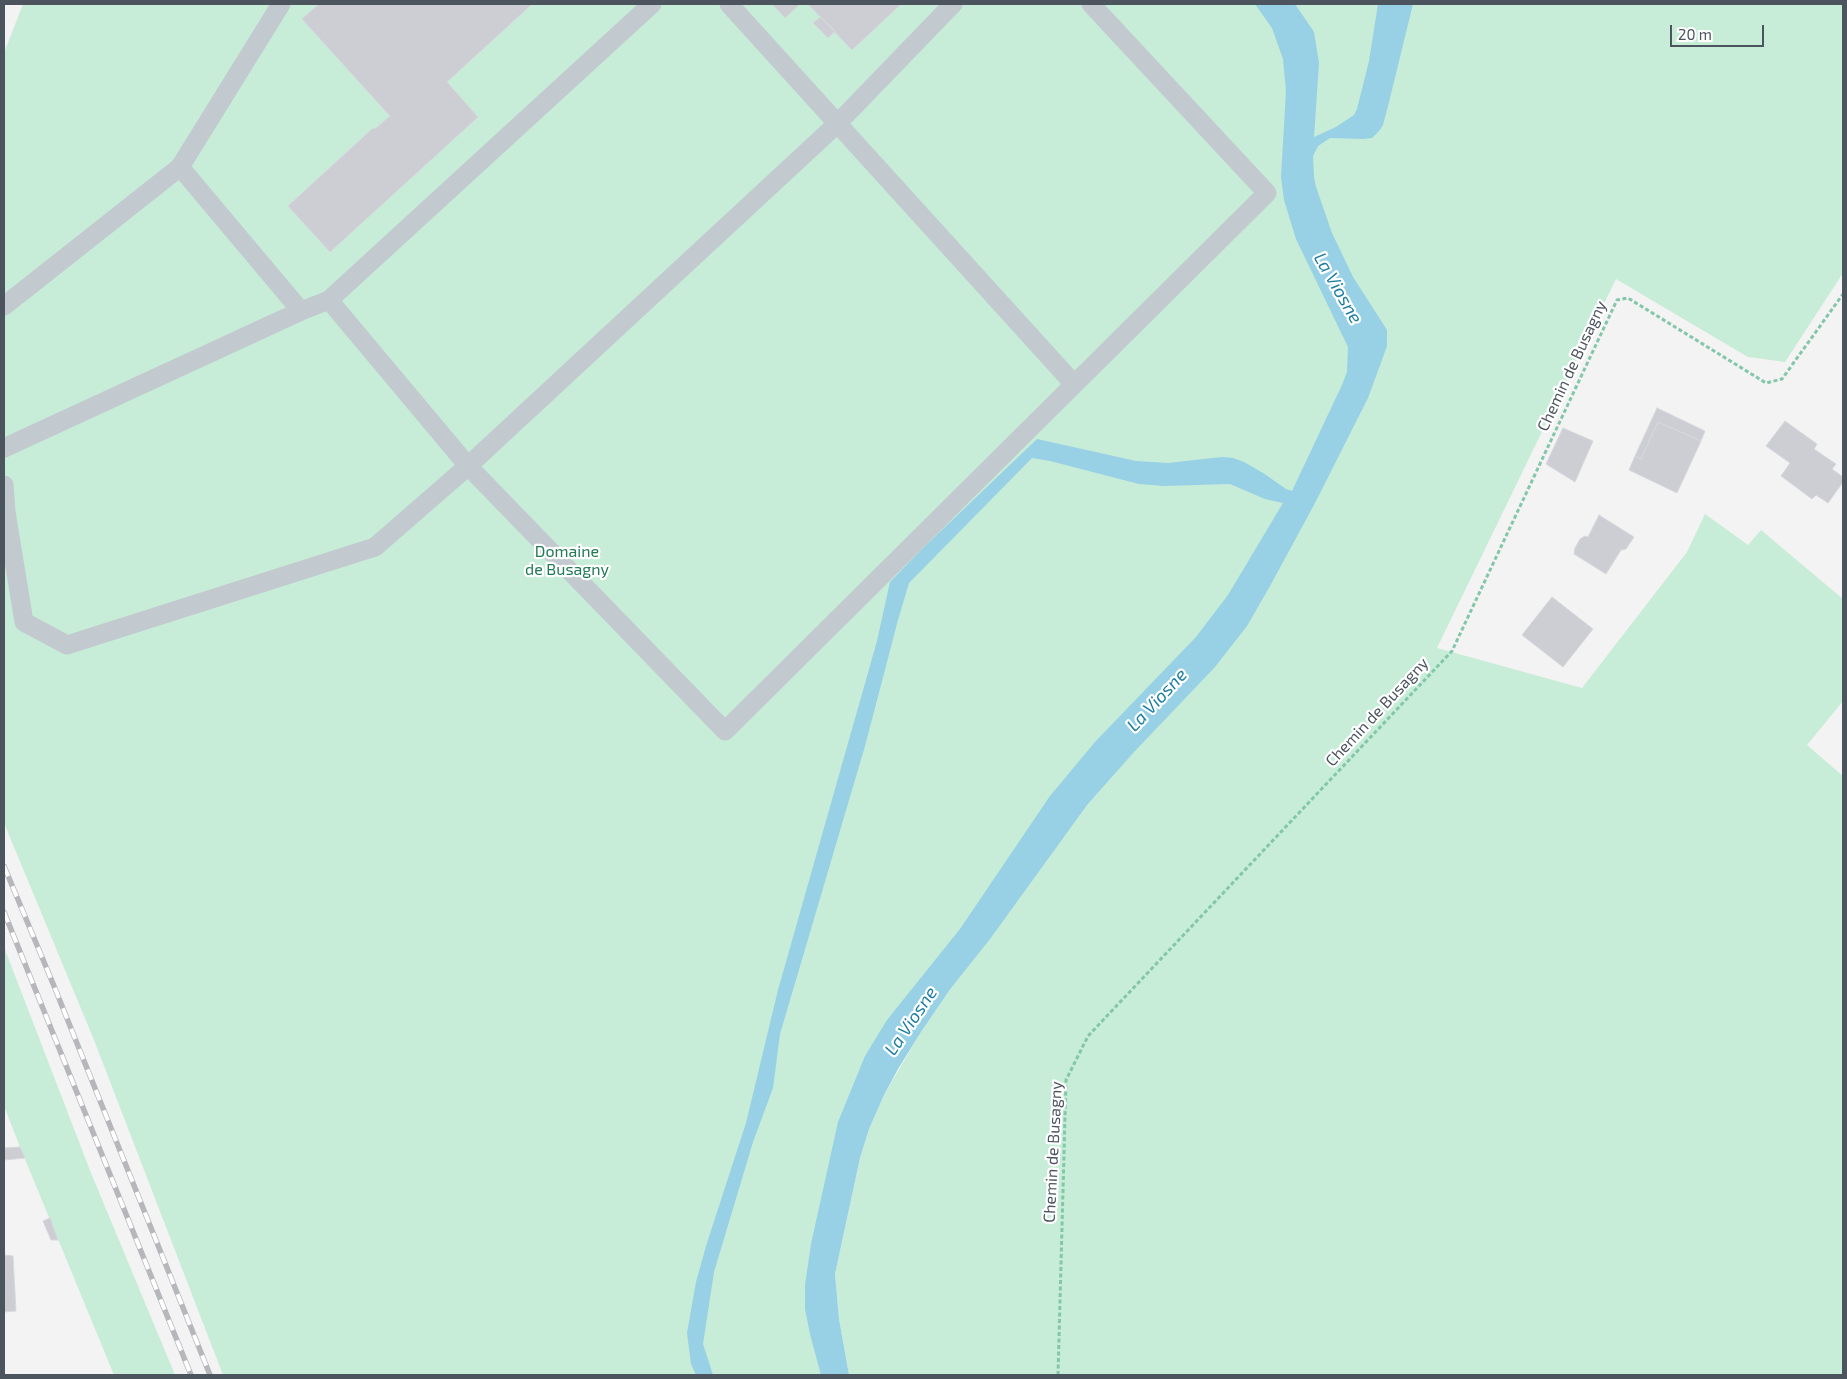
<!DOCTYPE html>
<style>
body{margin:0}
#map{position:relative;width:1847px;height:1379px;overflow:hidden;background:#f4f3f3;font-family:"Exo 2",sans-serif}
canvas{display:block}
.frame{position:absolute;inset:0;border:5px solid #4c545e;pointer-events:none}
.scale{position:absolute;left:1670px;top:25px;width:94px;height:22px;box-sizing:border-box;border:2px solid #4c545e;border-top:0;padding-left:6px;font-size:15px;line-height:18px;white-space:nowrap;color:#4c545e;-webkit-text-stroke:4px #fff;paint-order:stroke}
</style>
<div id="map">
<canvas width="1847" height="1379"></canvas>
<div class="frame"></div>
<div class="scale">20 m</div>
</div>
<script>
const g = document.querySelector('canvas').getContext('2d');
g.lineJoin = 'round';
function fill(path, color) { g.fillStyle = color; g.fill(path, 'evenodd'); }
const shape = rows => new Path2D(rows.map(r => 'M' + r).join(''));
function stroke(path, color, width, dash) { g.strokeStyle = color; g.lineWidth = width; g.lineCap = dash ? 'butt' : 'round'; g.setLineDash(dash || []); g.stroke(path); }
function write(font, color, halo, rows, align = 'center') {
  g.font = font + ' "Exo 2",sans-serif'; g.lineWidth = 4.5; g.setLineDash([]); g.textBaseline = 'middle'; g.strokeStyle = halo; g.fillStyle = color; for (const [text, x, y, turn = 0] of rows) {
    g.save(); g.translate(x, y); g.rotate((+turn || 0) * Math.PI / 180); g.textAlign = isNaN(turn) ? turn : align; if (halo) g.strokeText(text, 0, 0); g.fillText(text, 0, 0); g.restore();
  }
}
fill(shape([
 [23,4,1843,4,1843,273,1785,362,1748,357,1616,279,1437,648,1582,688,1687,552,1705,514,1748,545,1761,530,1843,599,1843,701,1807,745,1843,776,1843,1375,849,1375,839,1319,835,1274,860,1158,869,1129,884,1095,921,1032,951,988,896,1037,826,1238,835,1375,223,1375,94,1040,4,823,4,53],
 [4,947,91,1173,175,1375,114,1375,20,1147,4,1106]
]), '#c7ecd7');
fill(shape([
 [1255,4,1295,4,1314,32,1319,63,1314,137,1336,127,1354,115,1357,109,1369,61,1378,4,1413,4,1388,106,1383,125,1379,131,1372,138,1363,139,1330,138,1318,146,1313,156,1314,177,1316,187,1332,233,1353,277,1387,330,1387,346,1368,398,1315,503,1270,586,1247,626,1215,667,1134,752,1087,805,990,939,951,988,921,1032,898,1069,884,1095,869,1129,860,1158,835,1274,839,1319,849,1375,821,1375,810,1334,805,1309,805,1285,811,1244,838,1122,865,1056,887,1020,960,929,1050,796,1095,742,1196,637,1228,595,1283,503,1265,499,1230,484,1164,486,1139,484,1050,461,1032,458,909,583,898,620,865,746,780,1034,773,1088,753,1142,714,1272,703,1344,713,1375,696,1375,691,1364,687,1333,696,1282,706,1246,746,1123,778,990,877,641,890,582,922,549,1037,439,1136,461,1168,463,1222,457,1233,458,1244,462,1263,473,1286,489,1292,491,1342,385,1347,372,1348,347,1296,239,1284,200,1281,177,1286,91,1283,59,1272,28]
]), '#98d0e5');
const building = shape([
 [319,4,532,4,447,82,478,117,330,252,288,206,373,128,375,129,390,116,302,19,319,4],
 [772,4,800,4,785,18,772,4],
 [808,4,901,4,852,50,808,4],
 [820,17,835,31,828,38,813,23,820,17],
 [1657,408,1705,431,1701,441,1658,422,1641,459,1635,456,1657,408],
 [1785,421,1817,444,1814,449,1836,464,1832,469,1843,477,1843,482,1828,503,1816,495,1812,499,1781,476,1790,463,1766,446,1785,421],
 [1658,422,1701,441,1677,493,1629,470,1635,456,1641,459,1658,422],
 [1563,428,1593,441,1575,482,1546,464,1563,428],
 [1599,515,1634,537,1626,549,1621,550,1606,574,1574,554,1575,548,1580,539,1585,536,1588,537,1599,515],
 [1552,597,1593,629,1563,667,1522,635,1552,597],
 [20,1147,25,1158,4,1160,4,1148,20,1147],
 [50,1218,58,1240,51,1240,43,1221,50,1218],
 [4,1255,13,1256,16,1311,4,1312,4,1255]
]);
fill(building, '#cdced4');
stroke(building, '#d7d8dd', 1);
stroke(shape([
 [1058,1375,1066,1080,1088,1036,1452,651,1617,300,1628,298,1766,383,1782,379,1843,294]
]), '#82c7a9', 3, [4, 2.5]);
stroke(shape([
 [281,4,180,167,301,311],
 [729,4,1073,383],
 [329,300,468,466,725,731,1267,193,1091,4],
 [4,306,180,167],
 [4,448,301,311,329,300,652,4],
 [4,485,6,512,24,622,67,645,375,547,468,466,838,123,953,4]
]), '#c2c9cf', 19);
const rail = shape([
 [4,866,54,986,210,1375],
 [4,912,191,1375]
]);
stroke(rail, '#b5b7bc', 5.5);
stroke(rail, '#fff', 4, [11]);
write('16px', '#4c545e', '#fff', [
 ["Chemin de Busagny",1572,366,-65],
 ["Chemin de Busagny",1377,712,-47],
 ["Chemin de Busagny",1053,1152,-87]
]);
write('16px', '#227a53', '#fff', [
 ["Domaine",567,552],
 ["de Busagny",567,570]
]);
write('italic 18px', '#1b7ea2', '#fff', [
 ["La Viosne",1338,288,60],
 ["La Viosne",1157,700,-47],
 ["La Viosne",911,1021,-56]
]);
</script>
